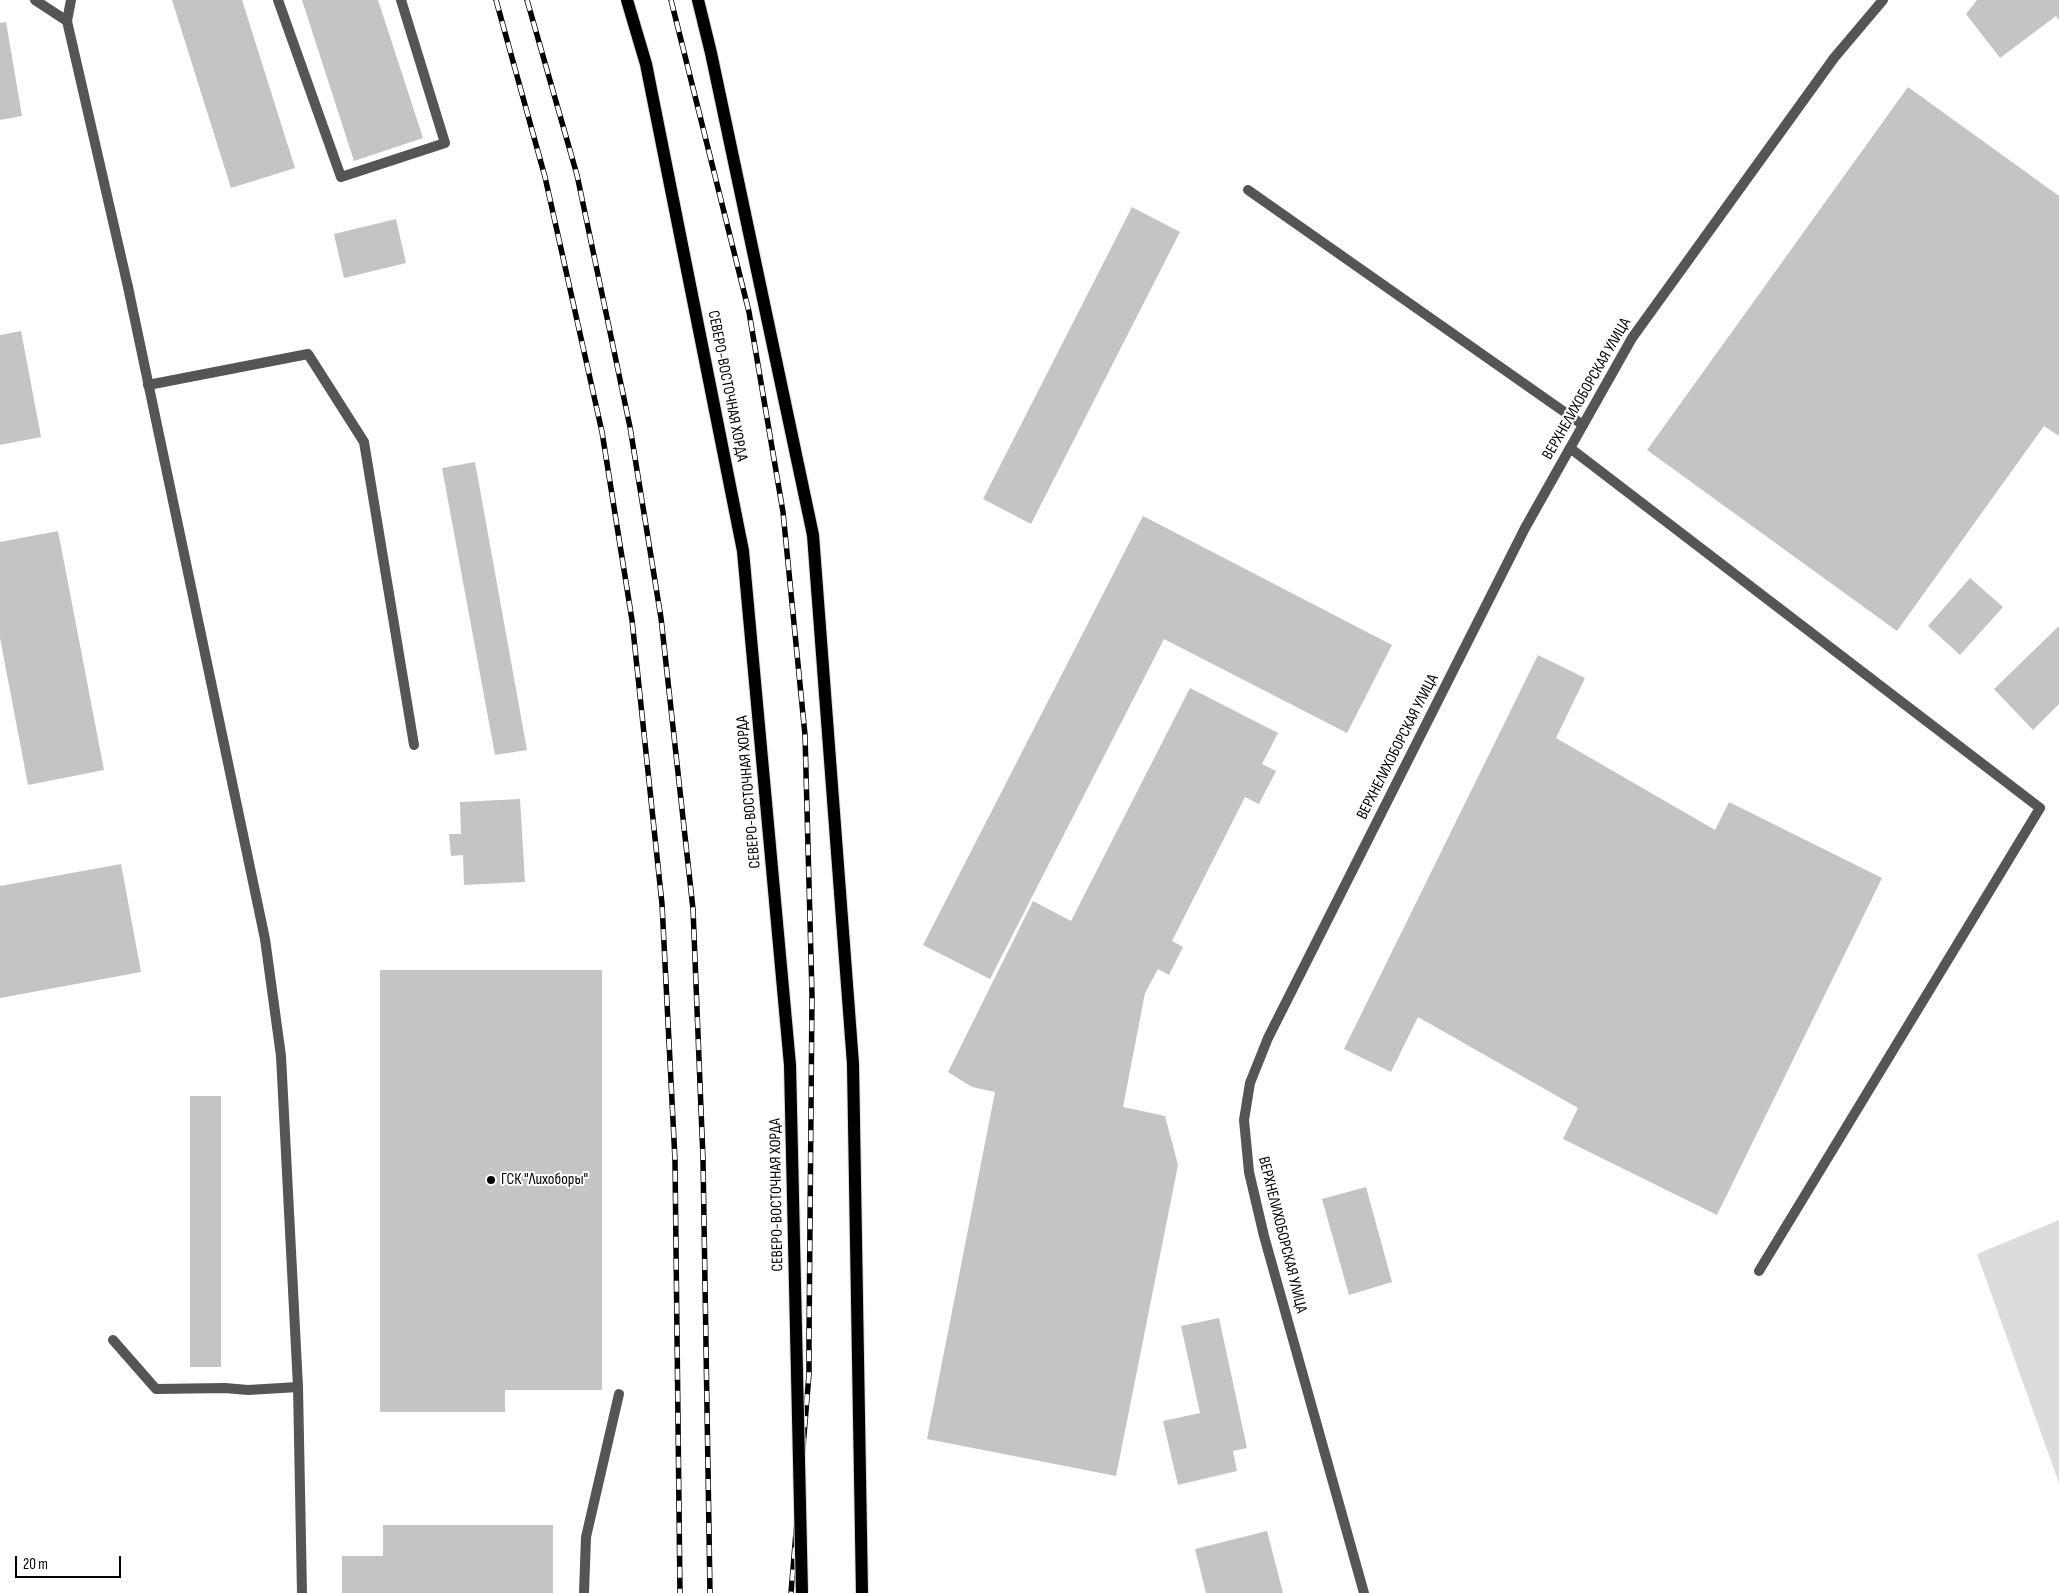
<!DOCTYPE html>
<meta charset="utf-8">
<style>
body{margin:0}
#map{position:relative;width:2059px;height:1593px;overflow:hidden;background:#fff;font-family:"Sofia Sans Condensed",sans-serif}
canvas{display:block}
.scale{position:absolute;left:15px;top:1556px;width:106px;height:22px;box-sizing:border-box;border:2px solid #000;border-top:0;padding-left:6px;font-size:15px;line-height:18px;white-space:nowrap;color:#000;-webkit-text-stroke:4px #fff;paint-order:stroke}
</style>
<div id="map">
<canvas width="2059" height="1593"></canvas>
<div class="scale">20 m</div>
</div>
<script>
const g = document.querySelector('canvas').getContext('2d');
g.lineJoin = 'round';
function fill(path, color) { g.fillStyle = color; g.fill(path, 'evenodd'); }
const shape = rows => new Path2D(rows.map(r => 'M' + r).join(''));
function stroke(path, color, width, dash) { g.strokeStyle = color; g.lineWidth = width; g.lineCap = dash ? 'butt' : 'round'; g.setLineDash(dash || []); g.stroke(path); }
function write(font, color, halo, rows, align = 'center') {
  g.font = font + ' "Sofia Sans Condensed",sans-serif'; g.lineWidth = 4; g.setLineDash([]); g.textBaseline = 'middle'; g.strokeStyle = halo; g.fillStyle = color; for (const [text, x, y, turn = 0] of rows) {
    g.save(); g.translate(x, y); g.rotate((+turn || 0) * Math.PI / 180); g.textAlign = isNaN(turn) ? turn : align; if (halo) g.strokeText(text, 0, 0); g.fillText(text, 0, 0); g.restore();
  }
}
fill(shape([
 [2059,1220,2059,1483,1977,1254]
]), '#dcdcdc');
fill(shape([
 [172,0,242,0,295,168,231,188],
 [302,0,378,0,423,138,354,161],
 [1977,0,2059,0,2059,20,2056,16,2000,58,1966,14],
 [6,22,22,116,0,120,0,23],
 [1908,87,2059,196,2059,436,2044,426,1897,631,1647,450],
 [1132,207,1180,232,1031,524,983,499],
 [396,219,406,263,344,278,334,234],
 [21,331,41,437,0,445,0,335],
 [475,462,527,750,495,755,442,468],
 [1143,516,1392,645,1347,733,1164,639,990,979,923,945],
 [58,531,104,770,28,785,0,638,0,542],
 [1970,578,2003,607,1960,655,1928,626],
 [2059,626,2059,704,2033,730,1994,689],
 [1538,655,1585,678,1556,738,1715,830,1729,802,1882,878,1717,1215,1563,1139,1578,1108,1418,1017,1391,1072,1344,1049],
 [1190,688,1278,733,1262,764,1276,771,1259,804,1245,797,1172,941,1183,947,1169,975,1158,969,1145,993,1123,1107,1165,1116,1178,1165,1116,1476,927,1439,995,1092,972,1087,948,1072,1033,901,1071,921],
 [520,799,525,882,464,885,463,855,451,856,449,834,461,834,460,802],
 [121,864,141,972,0,998,0,886],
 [380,970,602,970,602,1390,505,1390,505,1412,380,1412],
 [190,1096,221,1096,221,1367,190,1367],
 [1366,1187,1392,1282,1349,1295,1322,1199],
 [1219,1318,1247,1448,1233,1451,1237,1471,1178,1485,1163,1421,1200,1413,1181,1326],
 [383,1525,553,1525,553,1593,342,1593,342,1556,383,1556],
 [1267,1531,1283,1593,1206,1593,1195,1549]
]), '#c4c4c4');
const primary = shape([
 [698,0,711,53,813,535,853,1064,862,1593]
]);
stroke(primary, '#dbdbdb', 14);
stroke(shape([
 [35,0,67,21],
 [71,0,67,21,128,287],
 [278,0,341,177,445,143,401,0],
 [1248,190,1583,425],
 [148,385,308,354,364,442,414,745],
 [1570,448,2040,808,1759,1271],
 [113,1340,156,1389,225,1388,248,1390,298,1387],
 [584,1593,586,1537,619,1394]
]), '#555', 10);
stroke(shape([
 [128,287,265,939,281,1056,298,1387,302,1593],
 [1364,1593,1264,1236,1249,1172,1244,1120,1250,1083,1268,1038,1525,528,1632,338,1834,58,1883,0]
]), '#555', 10);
stroke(primary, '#000', 12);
const rail = shape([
 [496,0,545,177,602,432,632,620,662,904,675,1160,680,1593],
 [527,0,577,175,630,427,661,618,693,909,703,1159,710,1593],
 [671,0,749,312,783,512,805,735,812,995,809,1339,809,1374,791,1593]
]);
stroke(rail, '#000', 5.5);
stroke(rail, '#fff', 4, [11]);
const primaryBridge = shape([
 [627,0,646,64,743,551,790,1065,802,1593]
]);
stroke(primaryBridge, '#dbdbdb', 14, []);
stroke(primaryBridge, '#000', 12);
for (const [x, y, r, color] of [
 [491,1180,5,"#000"]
]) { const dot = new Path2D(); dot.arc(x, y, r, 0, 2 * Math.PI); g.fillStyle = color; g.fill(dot); stroke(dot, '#fff', 2); }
write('16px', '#000', '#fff', [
 ["СЕВЕРО-ВОСТОЧНАЯ ХОРДА",727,386,79],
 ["ВЕРХНЕЛИХОБОРСКАЯ УЛИЦА",1587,389,-60],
 ["ВЕРХНЕЛИХОБОРСКАЯ УЛИЦА",1398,747,-63],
 ["СЕВЕРО-ВОСТОЧНАЯ ХОРДА",749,792,-95],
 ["СЕВЕРО-ВОСТОЧНАЯ ХОРДА",777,1195,-91],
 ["ВЕРХНЕЛИХОБОРСКАЯ УЛИЦА",1282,1235,76]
]);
write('16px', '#000', '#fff', [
 ["ГСК \"Лихоборы\"",501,1180]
], 'left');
</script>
